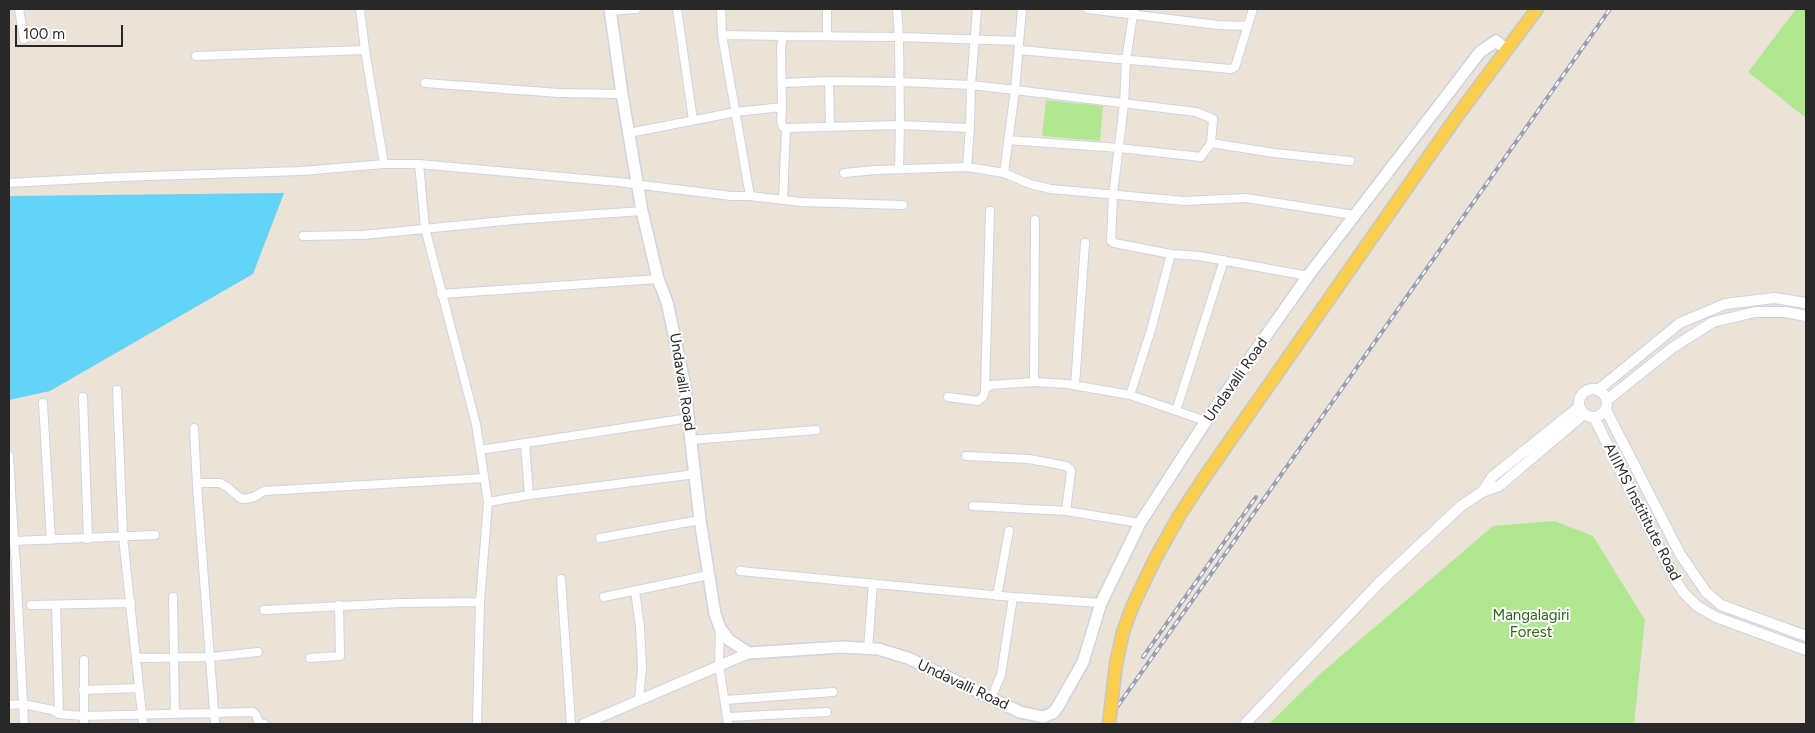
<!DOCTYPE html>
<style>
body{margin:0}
#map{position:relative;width:1815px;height:733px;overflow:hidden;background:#ece3d8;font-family:Figtree,sans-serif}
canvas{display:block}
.frame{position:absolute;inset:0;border:10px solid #282828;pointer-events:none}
.scale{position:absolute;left:15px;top:25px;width:108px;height:22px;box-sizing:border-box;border:2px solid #282828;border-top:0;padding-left:6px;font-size:15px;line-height:18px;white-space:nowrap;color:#282828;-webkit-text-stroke:4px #fff;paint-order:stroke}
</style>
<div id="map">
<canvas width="1815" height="733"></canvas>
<div class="frame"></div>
<div class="scale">100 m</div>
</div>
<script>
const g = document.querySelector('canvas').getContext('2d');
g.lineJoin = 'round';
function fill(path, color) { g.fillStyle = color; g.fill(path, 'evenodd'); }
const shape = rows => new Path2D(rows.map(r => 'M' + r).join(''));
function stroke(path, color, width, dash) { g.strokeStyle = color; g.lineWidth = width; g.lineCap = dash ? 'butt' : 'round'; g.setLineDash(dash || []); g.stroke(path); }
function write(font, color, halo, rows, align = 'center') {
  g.font = font + ' Figtree,sans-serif'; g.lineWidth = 4; g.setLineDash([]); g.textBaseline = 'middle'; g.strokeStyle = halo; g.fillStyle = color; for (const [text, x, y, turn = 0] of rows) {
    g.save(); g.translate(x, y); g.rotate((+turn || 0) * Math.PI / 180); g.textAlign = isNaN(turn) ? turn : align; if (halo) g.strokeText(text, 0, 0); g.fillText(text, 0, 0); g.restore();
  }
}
fill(shape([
 [1796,9,1806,9,1806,118,1748,72],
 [1046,100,1103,106,1100,141,1042,136],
 [1555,521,1593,536,1645,620,1634,724,1269,724,1321,673,1493,526]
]), '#b0e790');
fill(shape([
 [284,193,253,274,50,391,9,400,9,196]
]), '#63d3f7');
const minor = shape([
 [19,9,24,39],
 [360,9,365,50,384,164],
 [677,9,693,120],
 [721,9,722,35,750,196],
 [1088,9,1218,25,1247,26],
 [1134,9,1126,60,1124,104,1113,195,1111,241,1114,243,1171,254,1199,256,1308,276],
 [610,11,636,9],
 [722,35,783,36],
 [827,36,827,9],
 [1019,50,1231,69,1235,67,1253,9],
 [196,56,365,50],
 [829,81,830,127],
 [425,83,559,93,622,94],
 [783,83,829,81,900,82,971,85,1015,90,1022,9],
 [782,107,781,122,783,127,786,128,900,125,899,37,897,9],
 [970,128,971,85,977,9],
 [629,133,736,112,782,107,781,47,783,36,899,37,1019,41],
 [1211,143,1274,153,1350,161],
 [419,164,425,228,476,424,488,502,480,602,477,724],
 [899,169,900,125,970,128,967,167,1004,173,1030,184,1051,189,1184,201,1246,198,1354,215],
 [844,173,876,170,967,167],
 [1004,173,1015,90,1196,112,1213,119,1211,143,1201,157,1119,148,1008,140],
 [9,183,120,177,301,171,384,164,419,164,618,182,731,196,750,196,801,202,903,205],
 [783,200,786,128],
 [303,236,363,235,514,220,642,211],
 [441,294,658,279],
 [1034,382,1035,220],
 [1075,385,1085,243],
 [985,389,990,211],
 [117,390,123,537,143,724],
 [1130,395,1151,330,1171,254],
 [83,397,88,539],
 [948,397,978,401,983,397,986,388,991,385,1034,382,1067,384,1130,395,1206,421],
 [43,403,51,540],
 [1176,411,1224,260],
 [194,428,197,486,215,724],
 [691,440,816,430],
 [525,444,529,495],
 [480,450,689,418],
 [9,456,14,541,155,535],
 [966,456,1029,459,1066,466,1070,469,1071,472,1066,511],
 [197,483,220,483,227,487,240,498,245,499,254,497,264,491,484,478],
 [488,502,529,495,696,474],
 [973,506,1066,511,1140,523],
 [600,538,700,520],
 [11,541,14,541,16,563,24,724],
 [740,571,1013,597,1101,603],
 [561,579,571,724],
 [635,591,640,627,642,667,639,700],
 [997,596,1009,531],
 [173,597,175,714],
 [604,597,709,575],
 [31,605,131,603],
 [56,605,59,714],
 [264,610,401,603,480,602],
 [720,628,719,665,728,724],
 [868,649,873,584],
 [136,658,211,657,258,652],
 [310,658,340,656,339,605],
 [83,690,139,688],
 [991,698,1001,675,1013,597],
 [726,700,833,692],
 [9,705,23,704,52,710,59,714,83,716,253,712,256,715,259,723,264,724],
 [728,717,827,712],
 [84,724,84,660]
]);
const tertiary = shape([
 '1579 403a14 14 0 1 1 28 0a14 14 0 1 1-28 0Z',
 [1598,390,1680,323,1725,304,1774,298,1806,303],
 [1607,400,1672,348,1713,322,1755,312,1785,312,1806,316],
 [1606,410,1680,554,1706,592,1721,605,1806,636],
 [1594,417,1639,509,1676,581,1684,593,1697,606,1716,617,1806,650],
 [1482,492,1492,477,1579,407],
 [584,724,749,653],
 [1245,724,1379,583,1461,506,1482,492,1499,486,1584,414]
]);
const secondary = shape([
 [610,9,622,94,642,211,658,279,667,302,684,381,700,520,715,614,720,628,729,640,749,653,841,647,878,649,908,658,1020,712,1043,717,1053,713,1057,708,1083,662,1101,603,1140,523,1206,421,1308,276,1480,52,1496,41,1506,49]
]);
const primary = shape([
 [1133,605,1155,559,1179,516,1206,475,1455,119,1537,9]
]);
stroke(minor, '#ced2e3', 10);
stroke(tertiary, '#ced2e3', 12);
stroke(secondary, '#ced2e3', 14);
stroke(primary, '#c7c7c7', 15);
stroke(minor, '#fff', 8);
stroke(tertiary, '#fff', 10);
stroke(secondary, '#fff', 11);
stroke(primary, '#face4f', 12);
const rail = shape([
 [1143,657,1256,497],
 [1105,724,1610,9]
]);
stroke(rail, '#9b9fb4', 4);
stroke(rail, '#fff', 2, [5.5]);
const primaryBridge = shape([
 [1109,724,1116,664,1123,632,1133,605]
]);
stroke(primaryBridge, '#c7c7c7', 15, []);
stroke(primaryBridge, '#face4f', 12);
write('15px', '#282828', '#fff', [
 ["Undavalli Road",1236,380,-55],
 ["Undavalli Road",682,382,81],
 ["AIIIMS Instititute Road",1642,512,63],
 ["Undavalli Road",963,685,25]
]);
write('15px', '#286914', '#fff', [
 ["Mangalagiri",1531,616],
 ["Forest",1531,633]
]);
</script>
